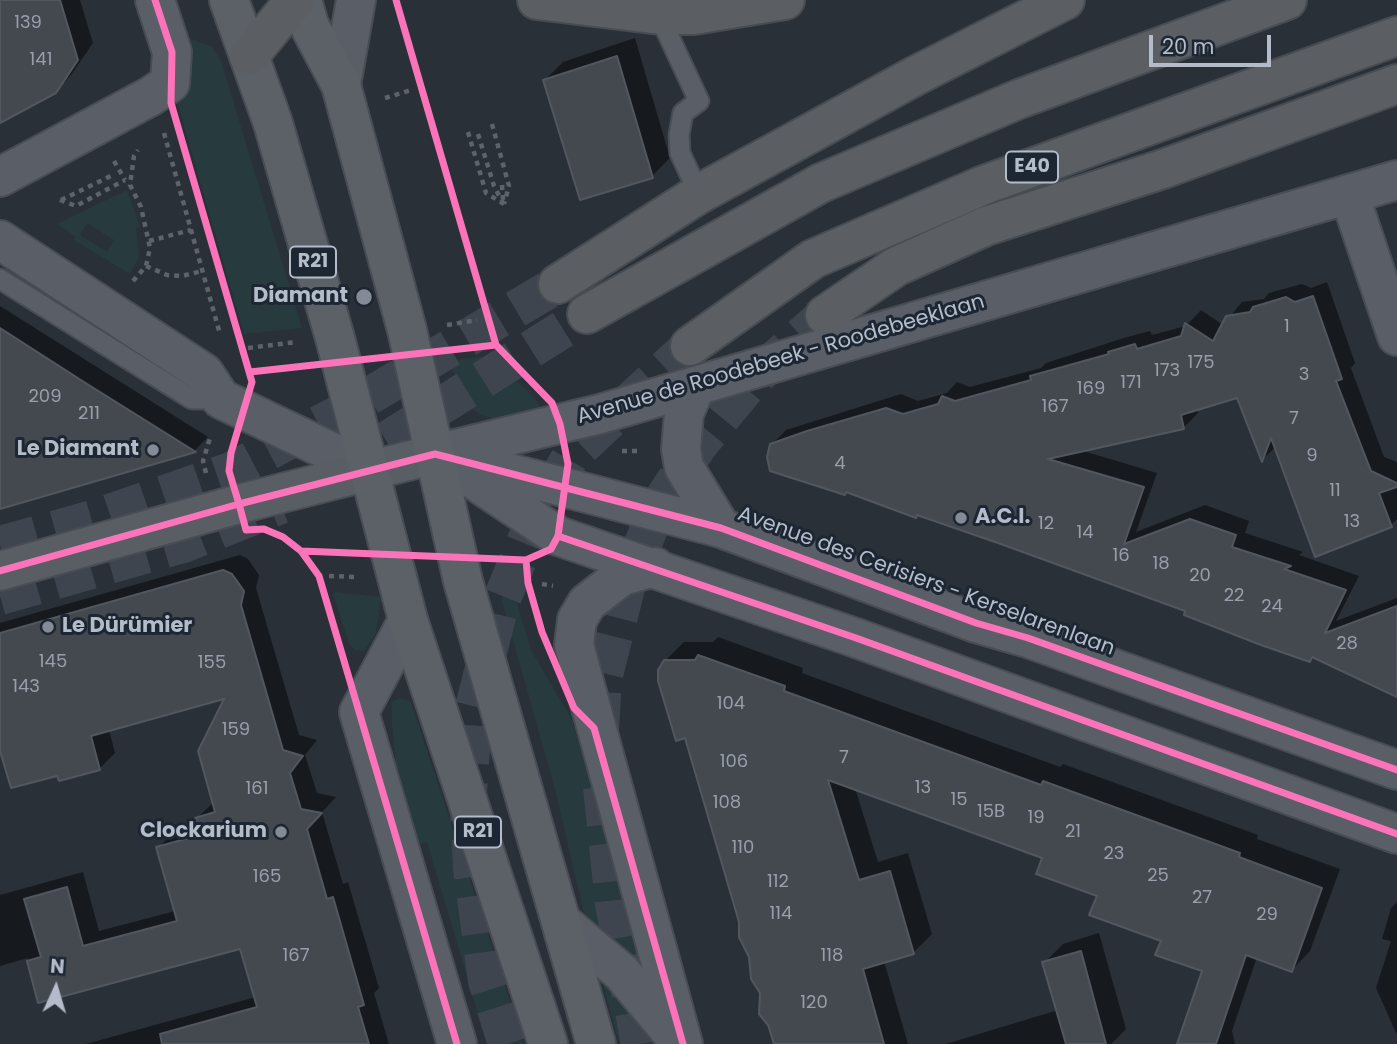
<!DOCTYPE html>
<meta charset="utf-8">
<style>
body{margin:0}
#map{position:relative;width:1397px;height:1044px;overflow:hidden;background:#2a3038;font-family:Poppins,sans-serif}
canvas{display:block}
.north{position:absolute;left:21px;top:953px;width:70px;height:70px;-webkit-text-stroke:5px #1d2633;paint-order:stroke;rotate:4deg;font-size:19px;font-weight:700;line-height:28px;text-align:center;color:#b4bcc9}
.north::after{content:'';display:block;margin:auto;width:24px;height:32px;background:#b4bcc9;clip-path:polygon(50% 0,100% 100%,50% 72%,0 100%)}
.scale{position:absolute;left:1149px;top:35px;width:122px;height:32px;box-sizing:border-box;border:4px solid #b4bcc9;border-top:0;padding-left:9px;font-size:21px;line-height:24px;white-space:nowrap;color:#b4bcc9;-webkit-text-stroke:5px #1d2633;paint-order:stroke}
</style>
<div id="map">
<canvas width="1397" height="1044"></canvas>
<div class="north">N</div>
<div class="scale">20 m</div>
</div>
<script>
const g = document.querySelector('canvas').getContext('2d');
g.lineJoin = 'round';
function fill(path, color) { g.fillStyle = color; g.fill(path, 'evenodd'); }
const shape = rows => new Path2D(rows.map(r => 'M' + r).join(''));
function stroke(path, color, width, dash) { g.strokeStyle = color; g.lineWidth = width; g.lineCap = dash ? 'butt' : 'round'; g.setLineDash(dash || []); g.stroke(path); }
function write(font, color, halo, rows, align = 'center') {
  g.font = font + ' Poppins,sans-serif'; g.lineWidth = 6; g.setLineDash([]); g.textBaseline = 'middle'; g.strokeStyle = halo; g.fillStyle = color; for (const [text, x, y, turn = 0] of rows) {
    g.save(); g.translate(x, y); g.rotate((+turn || 0) * Math.PI / 180); g.textAlign = isNaN(turn) ? turn : align; if (halo) g.strokeText(text, 0, 0); g.fillText(text, 0, 0); g.restore();
  }
}
fill(shape([
 [185,36,212,47,221,61,302,328,244,334,175,95],
 [127,190,140,227,136,228,139,256,130,274,74,240,76,237,57,224],
 [87,223,114,240,107,252,80,235],
 [490,356,534,397,542,410,511,418,492,418,479,414,464,403,449,360],
 [335,592,381,597,376,633,364,651,355,650,350,646,333,594],
 [501,597,515,597,531,650,572,720,647,975,589,921,583,910,556,793],
 [400,698,411,702,414,711,524,1044,487,1044,427,842,411,846,398,790,392,725,392,702],
 [600,973,653,1036,656,1044,619,1044]
]), '#273a3e');
fill(shape([
 [0,0,80,0,93,43,71,75,55,92,0,122],
 [635,38,670,158,652,176,545,80,563,62],
 [1327,282,1355,363,1351,368,1384,457,1397,462,1397,519,1391,525,1276,446,1263,459,1238,396,1197,409,1198,413,1184,427,1080,450,1157,473,1136,532,1205,505,1249,521,1245,533,1303,552,1299,555,1359,576,1336,621,1397,598,1397,696,1371,686,1372,683,1314,655,1310,660,1188,610,919,514,916,516,771,445,786,430,901,394,918,401,947,393,957,382,970,387,1041,368,1046,363,1124,338,1150,331,1152,335,1186,326,1201,310,1223,325,1242,302,1264,299,1269,293,1302,284,1311,288],
 [0,306,208,437,195,450,0,506],
 [240,555,248,559,259,575,256,588,299,735,317,740,305,755,317,793,336,797,322,812,343,884,348,882,379,988,374,993,389,1044,86,1044,256,997,241,947,39,1001,28,958,0,966,0,895,83,872,99,931,175,911,158,848,174,832,199,825,197,818,214,802,227,697,109,730,115,753,99,769,58,773,0,745,0,623],
 [718,637,803,668,802,673,1060,767,1063,764,1258,835,1257,839,1340,869,1310,951,1292,970,1257,957,1232,1031,1235,1044,1179,1044,1204,970,1044,857,855,788,878,862,908,853,932,934,913,953,884,961,908,1044,776,1044,665,661,684,642,713,642],
 [1397,902,1397,1035,1376,988,1391,941,1382,939,1391,908],
 [1099,933,1126,1029,1111,1044,946,1044,1058,1010,1044,963,1063,944]
]), '#0007');
const building = shape([
 [0,0,60,0,78,60,56,93,0,123,0,0],
 [617,56,653,178,580,200,543,80,617,56],
 [1313,296,1342,379,1336,381,1371,471,1397,483,1397,487,1379,493,1392,527,1315,557,1271,438,1262,462,1237,398,1181,415,1184,429,1048,459,1144,487,1124,544,1190,519,1236,535,1232,547,1291,566,1284,569,1346,590,1325,633,1397,606,1397,697,1312,657,1310,662,1261,645,1184,615,1185,611,998,543,917,515,916,518,846,492,845,495,770,471,767,457,770,444,807,431,886,408,903,414,938,404,942,396,955,401,1031,380,1030,376,1109,354,1108,352,1135,344,1137,349,1181,336,1185,323,1213,341,1226,316,1250,312,1253,307,1286,297,1295,302,1313,296],
 [0,328,84,382,196,452,0,509,0,328],
 [223,570,232,574,244,591,241,605,283,750,303,756,290,773,301,809,322,813,307,829,327,899,333,897,364,1005,358,1007,369,1044,162,1044,160,1034,257,1007,240,949,38,1003,27,961,41,957,24,899,67,887,83,946,177,921,156,847,200,835,195,818,215,812,198,751,224,699,91,736,100,770,59,781,57,776,11,788,0,751,0,633,223,570],
 [698,655,785,686,784,691,1041,785,1043,781,1240,853,1239,857,1322,888,1292,972,1246,955,1216,1044,1177,1044,1202,971,1155,955,1161,941,1089,915,1097,896,1036,874,1042,858,828,780,859,880,890,871,914,954,863,969,884,1044,774,1044,768,1025,759,1014,760,993,751,979,749,957,739,937,739,922,685,738,676,741,658,681,658,670,664,660,695,660,698,655],
 [1081,951,1106,1044,1066,1044,1042,962,1081,951]
]);
fill(building, '#444950');
stroke(building, '#52575f', 2);
stroke(shape([
 [338,471,587,314],
 [0,545,92,519,231,471,339,414,558,284],
 [0,596,183,544,281,505],
 [600,730,603,679,628,580,658,507,698,446,753,379,825,315],
 [602,787,614,904,640,1044],
 [507,1044,487,981,472,868,468,791,474,707,501,601,537,514,571,456,690,346]
]), '#3f454e', 38, [38, 19]);
const service = shape([
 [658,13,699,101,683,113,679,135,680,153,699,194],
 [0,279,192,399,221,399]
]);
const minor = shape([
 [0,177,151,96,170,83,172,52,155,0],
 [1349,194,1397,336],
 [0,240,204,373,221,399,369,470],
 [435,454,600,414,1397,180],
 [655,567,622,576,587,603,577,620,574,645,683,1044]
]);
const tertiary = shape([
 [341,85,356,0],
 [696,386,684,413,681,449,684,467,721,528],
 [435,454,558,536,856,638,1397,834],
 [463,461,721,528,976,623,1028,638,1397,770],
 [408,620,359,712,457,1044],
 [564,924,622,973,681,1044]
]);
const secondary = shape([
 [0,571,239,504,435,454]
]);
const primary = shape([
 [229,0,273,123,335,338,408,620,548,1044],
 [302,0,309,25,341,85,407,330,463,581,596,1044]
]);
const trunk = shape([
 [537,0,660,15,694,15,785,0],
 [249,56,295,0],
 [558,284,699,194,915,76,1065,0],
 [587,314,821,183,1019,99,1287,0],
 [825,315,897,266,986,226,1163,169,1397,84],
 [690,346,813,259,984,185,1397,36]
]);
stroke(service, '#484c53', 23);
stroke(minor, '#484c53', 42);
stroke(tertiary, '#484c53', 42);
stroke(secondary, '#484c53', 42);
stroke(primary, '#484c55', 42);
stroke(trunk, '#474c53', 42);
stroke(shape([
 [385,98,411,90],
 [492,124,509,186,504,204],
 [468,132,486,193,504,204],
 [164,133,220,334],
 [478,134,494,186,503,203],
 [114,161,125,180],
 [502,185,503,200],
 [60,200,76,206,125,180],
 [61,200,115,174],
 [149,241,191,230],
 [146,266,167,275,182,276,202,271],
 [133,281,146,266,150,248,141,207,130,185,134,156,138,150],
 [447,325,477,320],
 [248,348,296,342],
 [622,451,641,451],
 [206,473,203,461,210,438],
 [329,576,357,577],
 [542,584,553,586]
]), '#5d636a', 4.5, [5, 5]);
stroke(service, '#5a5e66', 19);
stroke(minor, '#5a5e66', 38);
stroke(tertiary, '#5a5e66', 38);
stroke(secondary, '#595d64', 38);
stroke(primary, '#5c6168', 38);
stroke(trunk, '#5b5f64', 38);
stroke(shape([
 [155,0,172,52,171,103,252,382,231,453,229,471,239,504,246,530,264,529,283,537,301,551,319,576,457,1044],
 [250,372,496,345],
 [558,536,856,638,1397,834],
 [301,551,526,560,551,549,558,536,568,464,560,424,552,403,496,345,396,0],
 [526,560,528,583,542,632,574,708,594,728,683,1044],
 [0,571,239,504,435,454,721,528,976,623,1028,638,1397,770]
]), '#fb73b8', 7);
for (const [x, y, r, color] of [
 [364,297,9,"#848b96"],
 [153,450,7,"#848b96"],
 [961,518,7,"#848b96"],
 [48,627,7,"#848b96"],
 [281,832,7,"#848b96"]
]) { const dot = new Path2D(); dot.arc(x, y, r, 0, 2 * Math.PI); g.fillStyle = color; g.fill(dot); stroke(dot, '#1d2633', 2.5); }
write('18px', '#989fab', null, [
 ["139",28,23],
 ["141",41,60],
 ["1",1287,327],
 ["175",1201,363],
 ["173",1167,371],
 ["3",1304,375],
 ["171",1131,383],
 ["169",1091,389],
 ["209",45,397],
 ["167",1055,407],
 ["211",89,414],
 ["7",1294,419],
 ["9",1312,456],
 ["4",840,464],
 ["11",1335,491],
 ["13",1352,522],
 ["12",1046,524],
 ["14",1085,533],
 ["16",1121,556],
 ["18",1161,564],
 ["20",1200,576],
 ["22",1234,596],
 ["24",1272,607],
 ["28",1347,644],
 ["145",53,662],
 ["155",212,663],
 ["143",26,687],
 ["104",731,704],
 ["159",236,730],
 ["7",844,758],
 ["106",734,762],
 ["13",923,788],
 ["161",257,789],
 ["15",959,800],
 ["108",727,803],
 ["15B",991,812],
 ["19",1036,818],
 ["21",1073,832],
 ["110",743,848],
 ["23",1114,854],
 ["25",1158,876],
 ["165",267,877],
 ["112",778,882],
 ["27",1202,898],
 ["114",781,914],
 ["29",1267,915],
 ["167",296,956],
 ["118",832,956],
 ["120",814,1003]
]);
for (const [x, y, w] of [
 [1032,167,52],
 [313,262,46],
 [478,832,46]
]) { const box = new Path2D(); box.roundRect(x - w / 2, y - 15.5, w, 31, 5); g.fillStyle = '#1d2633'; g.fill(box); stroke(box, '#b4bcc9', 2); }
write('bold 19px', '#b4bcc9', null, [
 ["E40",1032,167],
 ["R21",313,262],
 ["R21",478,832]
]);
write('bold 21px', '#b4bcc9', '#1d2633', [
 ["Diamant",348,297],
 ["Le Diamant",139,450],
 ["A.C.I.",975,518,"left"],
 ["Le Dürümier",62,627,"left"],
 ["Clockarium",267,832]
], 'right');
write('21px', '#b4bcc9', '#1d2633', [
 ["Avenue de Roodebeek - Roodebeeklaan",781,360,-16],
 ["Avenue des Cerisiers - Kerselarenlaan",926,582,20]
]);
</script>
